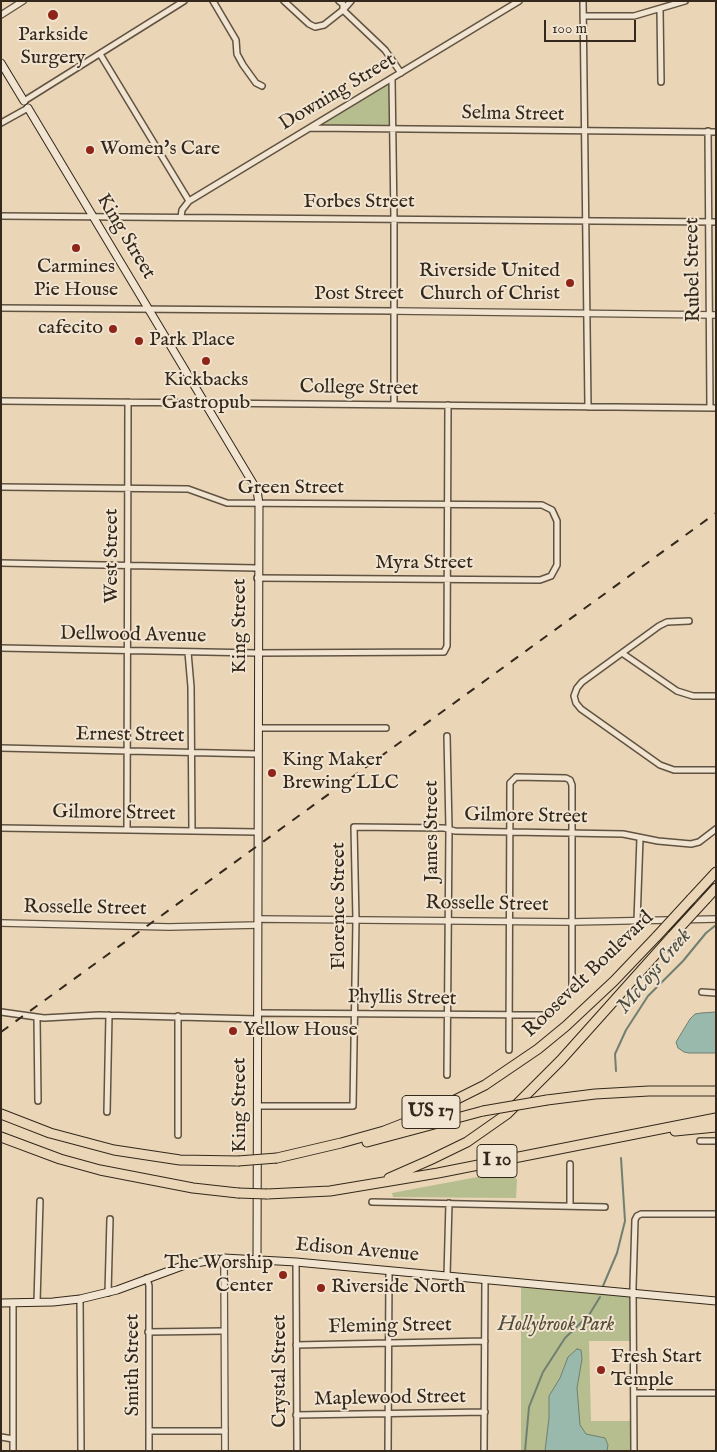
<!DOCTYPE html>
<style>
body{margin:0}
#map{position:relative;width:717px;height:1452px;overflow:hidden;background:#ead5b6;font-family:"IM FELL English",serif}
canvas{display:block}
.frame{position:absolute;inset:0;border:2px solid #33281b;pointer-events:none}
.scale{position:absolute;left:544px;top:20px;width:92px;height:22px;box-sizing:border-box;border:2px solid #33281b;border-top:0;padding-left:6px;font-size:15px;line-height:18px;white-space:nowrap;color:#33281b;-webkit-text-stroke:4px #f1e4d0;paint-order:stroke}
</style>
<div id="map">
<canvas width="717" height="1452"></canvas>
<div class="frame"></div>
<div class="scale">100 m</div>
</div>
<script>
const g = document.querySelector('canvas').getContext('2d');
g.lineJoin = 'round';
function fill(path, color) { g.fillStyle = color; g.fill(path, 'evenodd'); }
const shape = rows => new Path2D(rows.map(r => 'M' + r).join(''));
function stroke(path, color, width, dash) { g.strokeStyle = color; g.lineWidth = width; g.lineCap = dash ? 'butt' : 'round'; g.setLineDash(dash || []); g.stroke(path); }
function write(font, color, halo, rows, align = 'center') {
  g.font = font + ' "IM FELL English",serif'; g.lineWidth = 4; g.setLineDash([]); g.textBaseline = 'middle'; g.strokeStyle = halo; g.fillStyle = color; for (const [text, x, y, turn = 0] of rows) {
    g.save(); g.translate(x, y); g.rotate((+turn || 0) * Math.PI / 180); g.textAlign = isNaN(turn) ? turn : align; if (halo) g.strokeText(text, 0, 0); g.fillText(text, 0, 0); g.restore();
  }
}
fill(shape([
 [389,84,389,125,325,125,324,123],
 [510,1171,517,1180,516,1198,393,1197,392,1193],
 [521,1287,631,1297,632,1341,589,1341,591,1421,632,1421,631,1451,521,1451]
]), '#b6bd8e');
const water = shape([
 [716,1012,716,1053,689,1053,684,1052,678,1048,676,1042,690,1019,695,1014,701,1013,716,1012],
 [577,1349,581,1350,582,1359,577,1388,580,1425,586,1434,605,1438,608,1445,607,1451,545,1451,549,1418,549,1396,560,1378,568,1357,577,1349]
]);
fill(water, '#98b9ab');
stroke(water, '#707f71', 1);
stroke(shape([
 [616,1071,615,1054,626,1030,648,996,683,961,706,933,716,925],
 [603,1286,617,1253,625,1221,621,1158],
 [525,1451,529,1407,543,1372,565,1338,589,1315,600,1297]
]), '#707f71', 2);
const minor = shape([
 [213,1,236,40,237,54,243,65,256,83,262,86],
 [284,1,309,24,315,27,324,25,343,10,351,1],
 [339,1,343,4,343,10,385,50,401,73],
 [583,1,588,407],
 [660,9,661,82],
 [583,16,634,16,685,1],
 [100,54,189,201],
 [392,79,394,219,394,405],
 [24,101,184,1],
 [1,123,28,108],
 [310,128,716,132],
 [708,131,710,408],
 [1,216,716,222],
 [181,217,182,210,189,201,519,1],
 [1,308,395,311],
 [1,401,716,408],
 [1,487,188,489,227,503,542,505,552,510,557,521,557,565,551,576,540,580,257,578],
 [1,563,257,568],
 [689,621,667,622,659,626,582,682,577,688,574,696,576,703,581,709,660,765,674,770,716,770],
 [1,648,257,653,444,652,447,646,448,405],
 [188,652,191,687,192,830],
 [622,653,677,691,693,696,716,696],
 [258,728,386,728],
 [1,748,257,754],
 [1,828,257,832],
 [127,829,128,402],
 [637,921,640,838],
 [702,992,716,993],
 [1,1012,44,1018,99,1015,257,1019],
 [257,1013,546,1015],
 [178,1016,178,1135],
 [37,1018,38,1101],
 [509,1050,510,783,516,777,566,778,570,780,572,785,572,990],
 [447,1075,449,829,447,736],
 [257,1106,353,1106,356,920,354,827,444,828,455,831,623,834,658,841,691,844,699,842,716,829],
 [107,1112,109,1015],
 [700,1141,716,1141],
 [372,1202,605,1207],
 [570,1206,570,1164],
 [296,1262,297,1451],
 [447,1276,449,1203],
 [147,1278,149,1286,149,1451],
 [108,1293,110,1219],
 [80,1299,81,1451],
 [37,1302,40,1201],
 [13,1303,13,1451],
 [148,1332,224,1331],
 [296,1345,485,1341],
 [634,1393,716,1393],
 [296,1415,485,1412],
 [149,1431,225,1431],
 [1,1437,13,1439],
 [388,1451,389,1271],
 [484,1451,485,1280],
 [634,1451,633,1287,635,1220,637,1216,641,1214,716,1214]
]);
const tertiary = shape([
 [1,15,23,1],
 [395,311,716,315],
 [258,919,572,922,716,919],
 [1,923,169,927,258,925],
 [224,1258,225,1451]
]);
const secondary = shape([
 [1,63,24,101],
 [28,108,257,490,259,504,257,1259],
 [1,1303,53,1302,80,1299,117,1290,185,1265,224,1258,296,1262,716,1301]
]);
const motorway = shape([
 [691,899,716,872],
 [706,899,716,888],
 [547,1100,595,1094,649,1091,716,1091],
 [1,1114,50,1133,114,1150,180,1160,238,1161],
 [675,1131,716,1127],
 [1,1137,60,1159,100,1170,193,1188,238,1193],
 [367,1142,483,1111],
 [277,1158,341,1143,384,1131,425,1115,485,1085,538,1049,566,1026,614,981,657,936],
 [389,1178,430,1160,467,1142,507,1114,561,1060,672,936],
 [267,1194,330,1191,438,1173,716,1118]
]);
stroke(minor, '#615342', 8);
stroke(tertiary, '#615342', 8);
stroke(secondary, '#33281b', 9);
stroke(motorway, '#33281b', 11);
stroke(minor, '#f1e4d0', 5);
stroke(tertiary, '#f1e4d0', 5.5);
stroke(secondary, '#f1e4d0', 7);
stroke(motorway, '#ead5b6', 9);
stroke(shape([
 [1,1032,716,513]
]), '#33281b', 2, [9, 9]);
const motorwayBridge = shape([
 [657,936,691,899],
 [672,936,706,899],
 [483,1111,547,1100],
 [238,1161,277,1158],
 [238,1193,267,1194]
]);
stroke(motorwayBridge, '#33281b', 11, []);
stroke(motorwayBridge, '#ead5b6', 9);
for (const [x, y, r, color] of [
 [53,15,6,"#8f2418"],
 [90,150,5,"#8f2418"],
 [76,248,5,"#8f2418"],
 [570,283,5,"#8f2418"],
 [113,329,5,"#8f2418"],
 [139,341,5,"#8f2418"],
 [206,361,5,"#8f2418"],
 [272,773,5,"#8f2418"],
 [233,1031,5,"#8f2418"],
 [283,1275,5,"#8f2418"],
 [321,1288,5,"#8f2418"],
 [601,1370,5,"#8f2418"]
]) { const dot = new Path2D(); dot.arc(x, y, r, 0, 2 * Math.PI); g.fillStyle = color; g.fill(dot); stroke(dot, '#f1e4d0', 2); }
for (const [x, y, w] of [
 [431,1112,58],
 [497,1161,40]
]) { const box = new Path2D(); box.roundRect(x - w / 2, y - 16.5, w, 33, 4); g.fillStyle = '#f1e4d0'; g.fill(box); stroke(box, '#33281b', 1); }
write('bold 19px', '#33281b', null, [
 ["US 17",431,1112],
 ["I 10",497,1161]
]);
write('20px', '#33281b', '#f1e4d0', [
 ["Parkside",53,36,"center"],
 ["Surgery",53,59,"center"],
 ["Women's Care",100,150],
 ["Carmines",76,268,"center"],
 ["Pie House",76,291,"center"],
 ["Riverside United",560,272,"right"],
 ["Church of Christ",560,295,"right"],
 ["cafecito",103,329,"right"],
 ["Park Place",149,341],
 ["Kickbacks",206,381,"center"],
 ["Gastropub",206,404,"center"],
 ["King Maker",282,761],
 ["Brewing LLC",282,784],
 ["Yellow House",243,1031],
 ["The Worship",273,1264,"right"],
 ["Center",273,1287,"right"],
 ["Riverside North",331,1288],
 ["Fresh Start",611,1358],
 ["Temple",611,1381]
], 'left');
write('20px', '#33281b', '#f1e4d0', [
 ["Downing Street",338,93,-31],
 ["Selma Street",513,115,1],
 ["Forbes Street",359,203],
 ["King Street",125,237,59],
 ["Rubel Street",694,270,-91],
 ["Post Street",359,295],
 ["College Street",359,389,1],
 ["Green Street",291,489],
 ["West Street",113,556,-90],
 ["Myra Street",424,564],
 ["King Street",241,626,-90],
 ["Dellwood Avenue",133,636,1],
 ["Ernest Street",130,736,1],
 ["Gilmore Street",114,814,1],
 ["Gilmore Street",526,817,1],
 ["James Street",433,831,-90],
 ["Rosselle Street",487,905,1],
 ["Florence Street",340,906,-90],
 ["Rosselle Street",85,909,1],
 ["Roosevelt Boulevard",589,975,-44],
 ["Phyllis Street",402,999,1],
 ["King Street",241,1105,-90],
 ["Edison Avenue",357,1251,5],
 ["Fleming Street",390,1327,-1],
 ["Smith Street",134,1365,-90],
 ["Crystal Street",281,1371,-90],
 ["Maplewood Street",390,1399,-1]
]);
write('italic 20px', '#544d38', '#f1e4d0', [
 ["Hollybrook Park",556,1326]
]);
write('italic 21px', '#4c4c3f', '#f1e4d0', [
 ["McCoys Creek",655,972,-50]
]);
</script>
